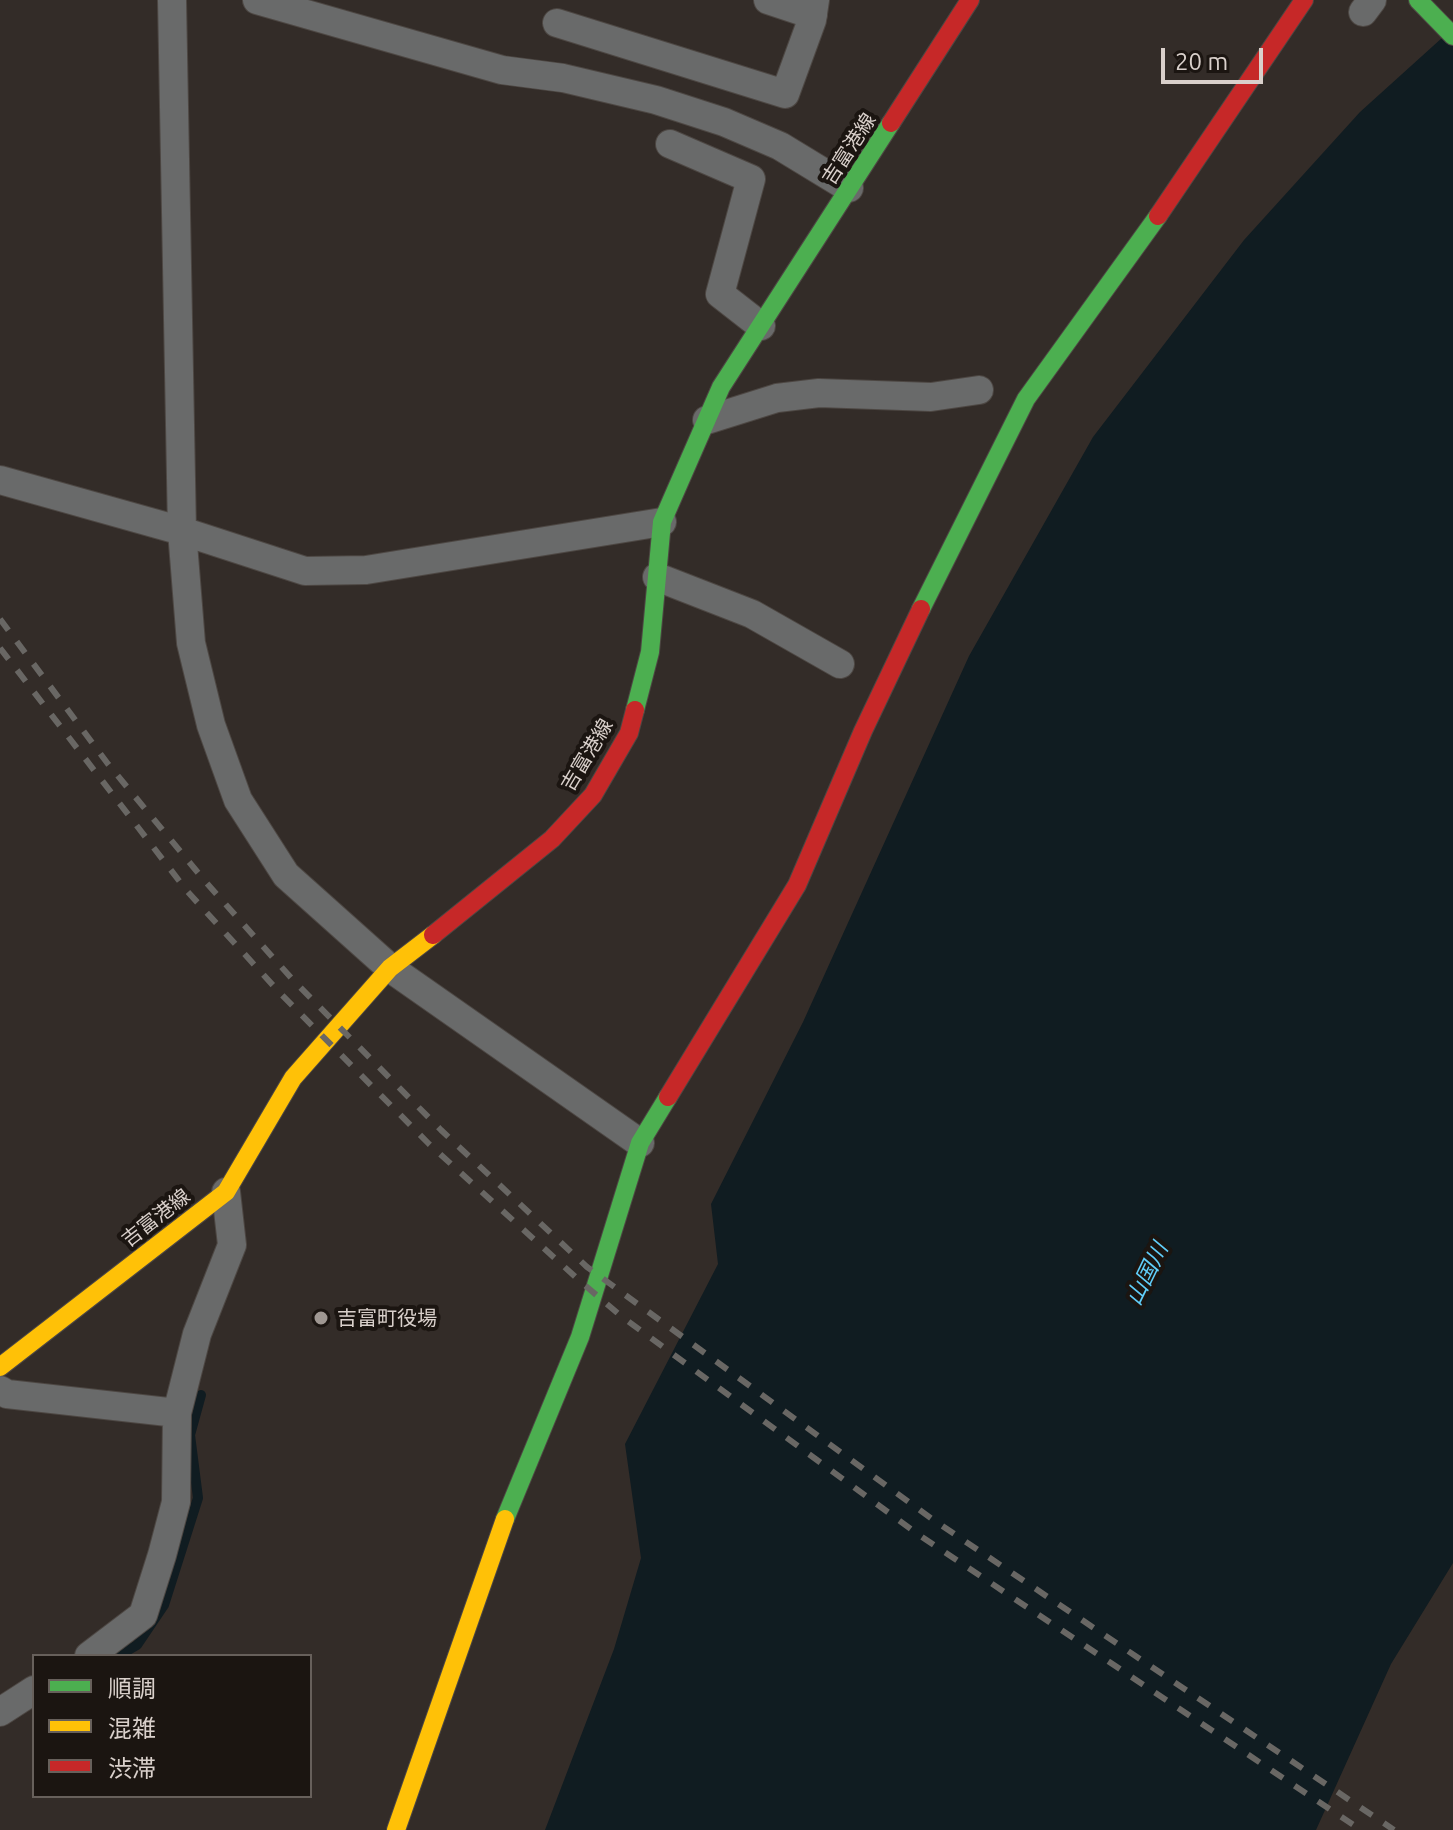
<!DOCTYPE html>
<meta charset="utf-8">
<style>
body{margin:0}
#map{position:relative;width:1453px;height:1830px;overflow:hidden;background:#332c28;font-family:Ubuntu,"Noto Sans JP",sans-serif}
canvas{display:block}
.legend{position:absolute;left:32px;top:1654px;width:280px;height:144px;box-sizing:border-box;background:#1b1511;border:2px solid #67605b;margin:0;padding:10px 14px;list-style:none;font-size:24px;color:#d9d0cb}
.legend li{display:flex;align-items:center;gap:16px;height:40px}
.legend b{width:40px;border:2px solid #67605b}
.scale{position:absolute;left:1161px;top:48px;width:102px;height:36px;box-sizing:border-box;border:4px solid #d9d0cb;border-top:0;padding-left:10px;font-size:24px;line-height:28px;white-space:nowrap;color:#d9d0cb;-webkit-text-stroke:6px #1b1511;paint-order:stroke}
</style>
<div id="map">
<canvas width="1453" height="1830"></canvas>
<ul class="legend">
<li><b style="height:10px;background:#4caf50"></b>順調</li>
<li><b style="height:10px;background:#ffc107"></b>混雑</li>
<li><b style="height:10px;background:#c62828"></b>渋滞</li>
</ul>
<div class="scale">20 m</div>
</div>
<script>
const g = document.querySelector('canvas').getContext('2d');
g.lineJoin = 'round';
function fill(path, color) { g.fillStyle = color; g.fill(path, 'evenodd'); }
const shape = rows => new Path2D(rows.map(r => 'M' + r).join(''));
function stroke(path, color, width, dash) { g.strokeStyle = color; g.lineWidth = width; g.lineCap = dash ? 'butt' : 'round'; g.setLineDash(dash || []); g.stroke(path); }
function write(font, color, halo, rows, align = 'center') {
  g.font = font + ' Ubuntu,"Noto Sans JP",sans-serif'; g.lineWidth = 8; g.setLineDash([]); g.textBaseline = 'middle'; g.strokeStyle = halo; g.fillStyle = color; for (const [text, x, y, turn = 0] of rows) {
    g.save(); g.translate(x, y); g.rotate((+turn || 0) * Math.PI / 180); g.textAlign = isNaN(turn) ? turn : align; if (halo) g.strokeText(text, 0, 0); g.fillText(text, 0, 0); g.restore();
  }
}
fill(shape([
 [1453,28,1453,1563,1391,1664,1316,1830,545,1830,614,1649,641,1558,625,1444,718,1264,711,1204,803,1022,969,656,1093,437,1244,240,1360,112]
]), '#101c21');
stroke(shape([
 [118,1656,137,1645,164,1605,198,1498,190,1435,201,1395]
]), '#101c21', 10);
const street = shape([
 [172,0,182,531,191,643,211,725,238,800,286,875,390,968,640,1143],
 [257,0,502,70,563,78,656,100,724,122,780,146,849,188],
 [768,0,813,15],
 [1363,12,1372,0],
 [557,23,785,94,812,20,815,0],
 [670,144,751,179,720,294,761,326],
 [707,420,777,398,819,393,931,397,979,390],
 [0,480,182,531,305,571,366,570,662,522],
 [657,577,752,614,840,664],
 [0,1390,7,1394,177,1413],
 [89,1656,143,1615,162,1555,176,1502,177,1413,197,1334,232,1245,226,1192],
 [0,1712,34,1690]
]);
const fast = shape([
 [1418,0,1453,36],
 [921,609,1026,399,1158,216],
 [635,710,650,652,662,522,721,387,891,123],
 [505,1519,580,1337,640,1143,668,1097]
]);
const slow = shape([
 [0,1367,226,1192,293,1078,390,968,433,935],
 [396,1830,505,1519]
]);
const jam = shape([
 [891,123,970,0],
 [1158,216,1304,0],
 [433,935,552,839,593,795,629,733,635,710],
 [668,1097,797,885,863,731,921,609]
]);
stroke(street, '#4d4743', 30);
stroke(fast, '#4d4743', 20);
stroke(slow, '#4d4743', 20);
stroke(jam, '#4d4743', 20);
stroke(street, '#696a6a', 28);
stroke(fast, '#4caf50', 18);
stroke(slow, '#ffc107', 18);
stroke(jam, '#c62828', 18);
stroke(shape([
 [0,619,108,764,204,880,293,980,441,1130,587,1267,932,1519,1394,1830],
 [0,648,187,891,280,993,429,1144,581,1282,621,1316,919,1535,1361,1830]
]), '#696764', 6, [14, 14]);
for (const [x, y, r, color] of [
 [321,1318,8,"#9f9792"]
]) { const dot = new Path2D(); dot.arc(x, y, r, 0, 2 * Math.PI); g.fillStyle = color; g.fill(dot); stroke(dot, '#1b1511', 3); }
write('20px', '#d9d0cb', '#1b1511', [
 ["吉富港線",849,149,-57],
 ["吉富港線",587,755,-59],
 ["吉富港線",156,1218,-38]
]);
write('20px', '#d9d0cb', '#1b1511', [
 ["吉富町役場",337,1318]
], 'left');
write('italic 22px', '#60cefa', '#1b1511', [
 ["山国川",1147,1274,-64]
]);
</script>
